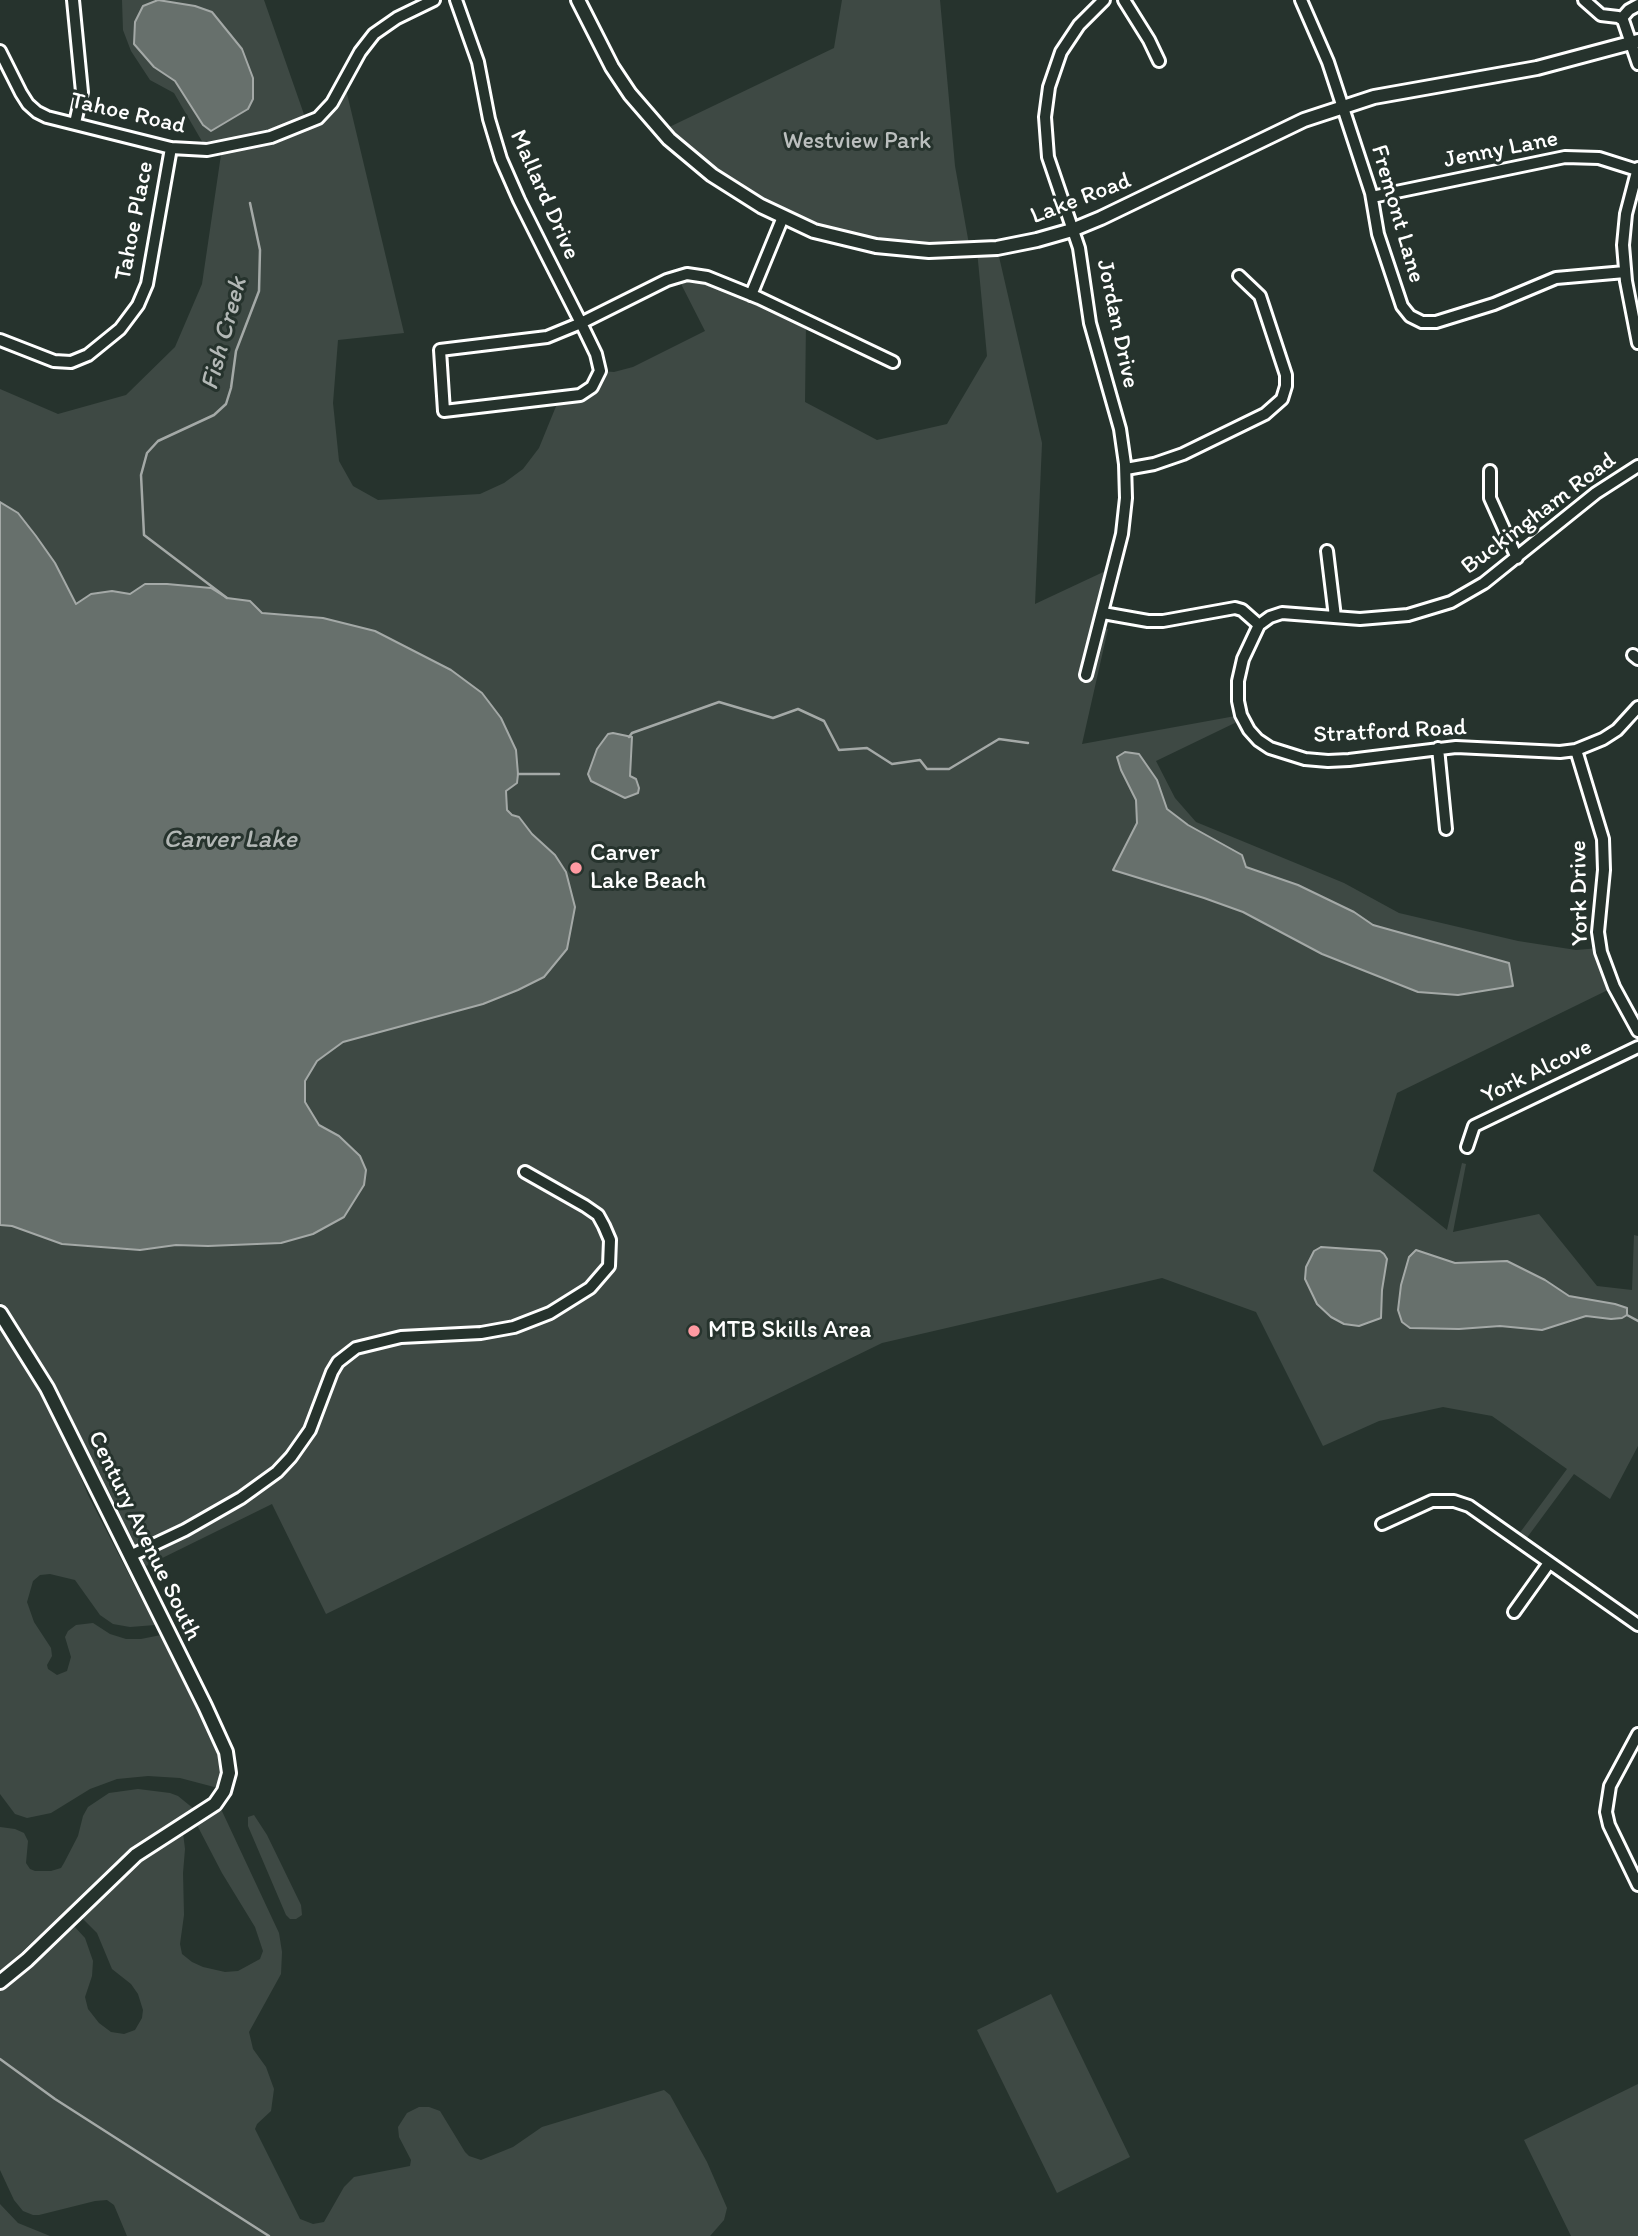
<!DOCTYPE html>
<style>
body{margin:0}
canvas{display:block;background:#26332d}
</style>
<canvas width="1638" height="2236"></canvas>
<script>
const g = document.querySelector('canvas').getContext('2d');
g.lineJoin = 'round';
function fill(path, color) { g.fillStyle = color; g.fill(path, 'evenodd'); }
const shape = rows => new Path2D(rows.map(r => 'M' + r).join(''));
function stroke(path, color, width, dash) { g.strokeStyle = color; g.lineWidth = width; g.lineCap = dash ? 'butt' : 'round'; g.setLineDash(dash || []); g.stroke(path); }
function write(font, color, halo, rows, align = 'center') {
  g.font = font + ' Itim,sans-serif'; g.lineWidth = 6; g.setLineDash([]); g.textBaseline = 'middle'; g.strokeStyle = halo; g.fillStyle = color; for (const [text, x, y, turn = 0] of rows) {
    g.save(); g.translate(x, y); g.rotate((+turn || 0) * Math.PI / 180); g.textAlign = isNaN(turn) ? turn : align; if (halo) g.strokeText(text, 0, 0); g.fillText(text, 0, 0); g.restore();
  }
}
fill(shape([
 [122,0,264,0,307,123,318,118,344,81,404,333,338,340,333,403,339,461,353,486,378,500,480,494,504,483,523,469,539,448,559,399,580,396,600,371,614,372,633,367,705,331,677,276,687,274,806,321,805,402,877,440,947,424,987,356,977,250,997,248,1042,443,1035,604,1114,567,1100,627,1108,629,1082,744,1241,715,1243,719,1156,761,1175,798,1196,822,1344,883,1399,913,1518,941,1576,950,1600,948,1614,987,1397,1093,1373,1171,1447,1230,1462,1163,1466,1164,1453,1232,1539,1214,1597,1286,1632,1290,1634,1235,1638,1236,1638,1446,1610,1499,1574,1474,1523,1543,1516,1538,1567,1469,1492,1416,1443,1407,1379,1421,1323,1446,1256,1312,1162,1278,882,1343,326,1614,272,1504,146,1566,120,1520,46,1372,0,1302,0,389,58,414,126,395,175,347,202,284,222,148,207,150,174,93,150,80,131,51,123,30],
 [842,0,940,0,955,166,970,250,876,246,761,206,661,131,834,48],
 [0,1326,42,1394,72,1456,88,1495,155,1625,130,1627,113,1624,100,1615,75,1580,50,1574,40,1575,33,1581,27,1602,34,1622,51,1648,52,1656,47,1665,48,1669,57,1675,67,1671,71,1657,65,1637,68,1631,76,1625,93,1623,110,1634,126,1639,141,1639,161,1635,218,1751,222,1768,218,1788,180,1778,148,1776,117,1779,90,1789,51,1813,27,1818,15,1814,0,1794],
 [138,1789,170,1793,178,1796,194,1809,156,1832,134,1848,0,1972,0,1827,15,1829,24,1833,28,1841,26,1863,30,1869,35,1871,51,1871,61,1868,64,1863,78,1836,83,1816,88,1807,109,1793],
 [221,1809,279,1933,282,1952,281,1974,249,2032,253,2049,266,2067,274,2089,271,2111,257,2124,255,2129,300,2219,313,2224,324,2222,344,2187,354,2177,410,2166,411,2160,399,2137,398,2127,407,2113,419,2107,429,2107,440,2111,465,2152,469,2156,481,2160,513,2147,542,2127,664,2090,670,2095,707,2162,727,2208,724,2220,710,2236,127,2236,114,2205,107,2200,95,2201,39,2215,33,2215,23,2211,14,2200,0,2170,0,1990,30,1967,73,1925,85,1938,93,1961,92,1976,85,1997,88,2009,99,2023,111,2032,124,2034,135,2030,142,2018,143,2010,138,1994,131,1984,112,1969,97,1933,81,1917,139,1863,183,1833,185,1849,183,1873,184,1915,180,1944,182,1954,192,1962,203,1967,225,1972,238,1971,260,1959,263,1951,255,1927,222,1873,197,1825],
 [254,1815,267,1835,301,1905,302,1915,296,1919,290,1919,286,1915,248,1826,248,1817],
 [1051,1994,1130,2157,1057,2193,977,2030],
 [1638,2084,1638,2236,1571,2236,1524,2140],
 [0,2204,18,2223,50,2236,0,2236]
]), '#3e4944');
const water = shape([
 [158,0,195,6,212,12,242,49,253,78,253,99,248,109,211,131,203,125,175,81,154,67,134,44,135,22,143,6,158,0],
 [0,502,18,513,36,536,55,563,76,604,91,594,112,591,130,594,145,584,167,584,211,588,227,598,250,601,262,613,323,618,375,631,451,670,482,693,501,718,516,750,518,774,517,783,506,791,507,810,512,815,519,817,532,834,555,855,566,872,575,907,567,949,544,977,518,990,483,1004,343,1042,317,1061,305,1081,305,1102,319,1125,339,1136,360,1156,366,1170,364,1185,344,1217,313,1234,281,1243,208,1246,176,1245,140,1250,62,1244,12,1226,0,1225,0,502],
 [613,733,632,737,630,776,636,779,639,788,638,793,625,798,591,781,588,774,597,749,608,734,613,733],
 [1125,752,1139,754,1157,780,1167,809,1188,825,1242,855,1246,867,1298,885,1354,912,1373,925,1509,963,1513,986,1458,995,1418,992,1322,954,1243,912,1204,898,1113,870,1137,823,1136,800,1121,770,1117,757,1125,752],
 [1321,1247,1380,1251,1384,1254,1387,1259,1382,1290,1381,1318,1359,1326,1344,1324,1331,1317,1317,1304,1305,1279,1306,1267,1314,1251,1321,1247],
 [1416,1250,1455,1263,1507,1261,1545,1280,1569,1296,1615,1304,1627,1308,1627,1315,1622,1318,1611,1319,1586,1316,1542,1330,1500,1326,1459,1329,1410,1328,1402,1322,1398,1310,1401,1285,1409,1257,1416,1250]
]);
fill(water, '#67706c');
stroke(water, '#a4a9a7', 2);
stroke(shape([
 [227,598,144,535,141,475,147,453,158,441,214,415,226,404,231,388,236,351,259,291,260,250,250,203],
 [629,737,632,733,719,702,773,718,798,709,824,721,839,750,867,748,892,764,920,760,927,769,949,769,999,739,1028,743],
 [518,774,559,774],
 [1627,1315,1638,1321],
 [0,2059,55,2099,269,2236]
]), '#a4a9a7', 2.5);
const minor = shape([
 [73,0,82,92,75,123],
 [456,0,478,62,489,119,501,159,519,200,546,254,581,323,596,354,600,371,592,387,580,395,444,411,440,350,547,337,581,323,667,280,687,274,707,277,759,298,893,362],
 [1124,0,1149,40,1159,61],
 [1301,0,1328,62,1371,193,1378,234,1402,306,1410,316,1422,322,1436,322,1494,304,1556,278,1625,272],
 [1584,0,1601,15,1618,17,1623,20,1638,64],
 [1622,18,1629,10,1638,5],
 [0,51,21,93,28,104,37,112,47,117,171,148,207,150,271,137,318,118,332,103,360,52,374,34,397,18,434,0],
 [1638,168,1626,214,1623,245,1626,281,1638,343],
 [1372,197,1565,157,1599,158,1637,170],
 [751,295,783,217],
 [0,340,54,361,71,362,88,355,120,329,138,305,147,284,171,148],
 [1126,469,1154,464,1183,454,1265,414,1282,399,1286,386,1286,375,1260,296,1239,276],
 [1490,471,1490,498,1517,558],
 [1327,551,1335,617],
 [1103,613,1148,621,1163,621,1235,608,1242,610,1259,625,1270,617,1282,613,1360,619,1408,615,1451,602,1484,583,1596,493,1638,466],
 [1259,625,1243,659,1238,681,1238,701,1241,715,1249,730,1258,740,1270,748,1305,759,1328,761,1349,760,1456,747,1560,752,1576,750,1603,739,1617,730,1638,707],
 [1633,655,1638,659],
 [1086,675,1122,534,1126,498,1125,464,1120,429,1090,323,1079,248,1048,157,1045,117,1049,87,1061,52,1079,25,1104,0],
 [1438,748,1446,829],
 [1576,750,1603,839,1604,870,1598,932,1601,952,1614,987,1638,1031],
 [1467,1147,1474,1126,1638,1047],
 [1382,1524,1432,1501,1454,1501,1469,1506,1638,1625],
 [130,1556,185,1530,241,1498,277,1472,291,1457,310,1430,332,1372,338,1362,356,1348,401,1337,481,1333,514,1327,550,1313,590,1288,609,1266,610,1240,604,1226,598,1215,585,1206,525,1172],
 [1514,1612,1549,1563],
 [1638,1734,1610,1786,1606,1812,1609,1825,1638,1885]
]);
const tertiary = shape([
 [578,0,612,67,630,94,669,139,712,175,761,206,814,231,876,246,929,251,997,248,1037,240,1072,230,1101,218,1304,120,1374,97,1537,68,1638,41],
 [0,1313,47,1388,205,1706,226,1752,229,1773,224,1791,215,1804,136,1855,27,1960,0,1982]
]);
stroke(minor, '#fff', 16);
stroke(tertiary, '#fff', 18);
stroke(minor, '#26332d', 10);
stroke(tertiary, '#26332d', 12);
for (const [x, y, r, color] of [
 [576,868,7,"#ff9aa2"],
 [694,1331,7,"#ff9aa2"]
]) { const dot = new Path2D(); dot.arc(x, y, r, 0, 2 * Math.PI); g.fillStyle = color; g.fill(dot); stroke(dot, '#26332d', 2.5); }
write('24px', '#fff', '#26332d', [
 ["Tahoe Road",128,114,13],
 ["Jenny Lane",1501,150,-11],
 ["Mallard Drive",544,195,66],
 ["Lake Road",1081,199,-21],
 ["Fremont Lane",1397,214,74],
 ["Tahoe Place",135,221,-79],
 ["Jordan Drive",1117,324,78],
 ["Buckingham Road",1539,514,-37],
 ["Stratford Road",1390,732,-3],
 ["York Drive",1580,893,-91],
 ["York Alcove",1537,1072,-26],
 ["Century Avenue South",144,1536,64]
]);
write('24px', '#bbbfbe', '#26332d', [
 ["Westview Park",857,142]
]);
write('24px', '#fff', '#26332d', [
 ["Carver",590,854],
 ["Lake Beach",590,882],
 ["MTB Skills Area",708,1331]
], 'left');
write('italic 26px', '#b3b8b6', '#26332d', [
 ["Fish Creek",225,334,-75],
 ["Carver Lake",230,840]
]);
</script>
